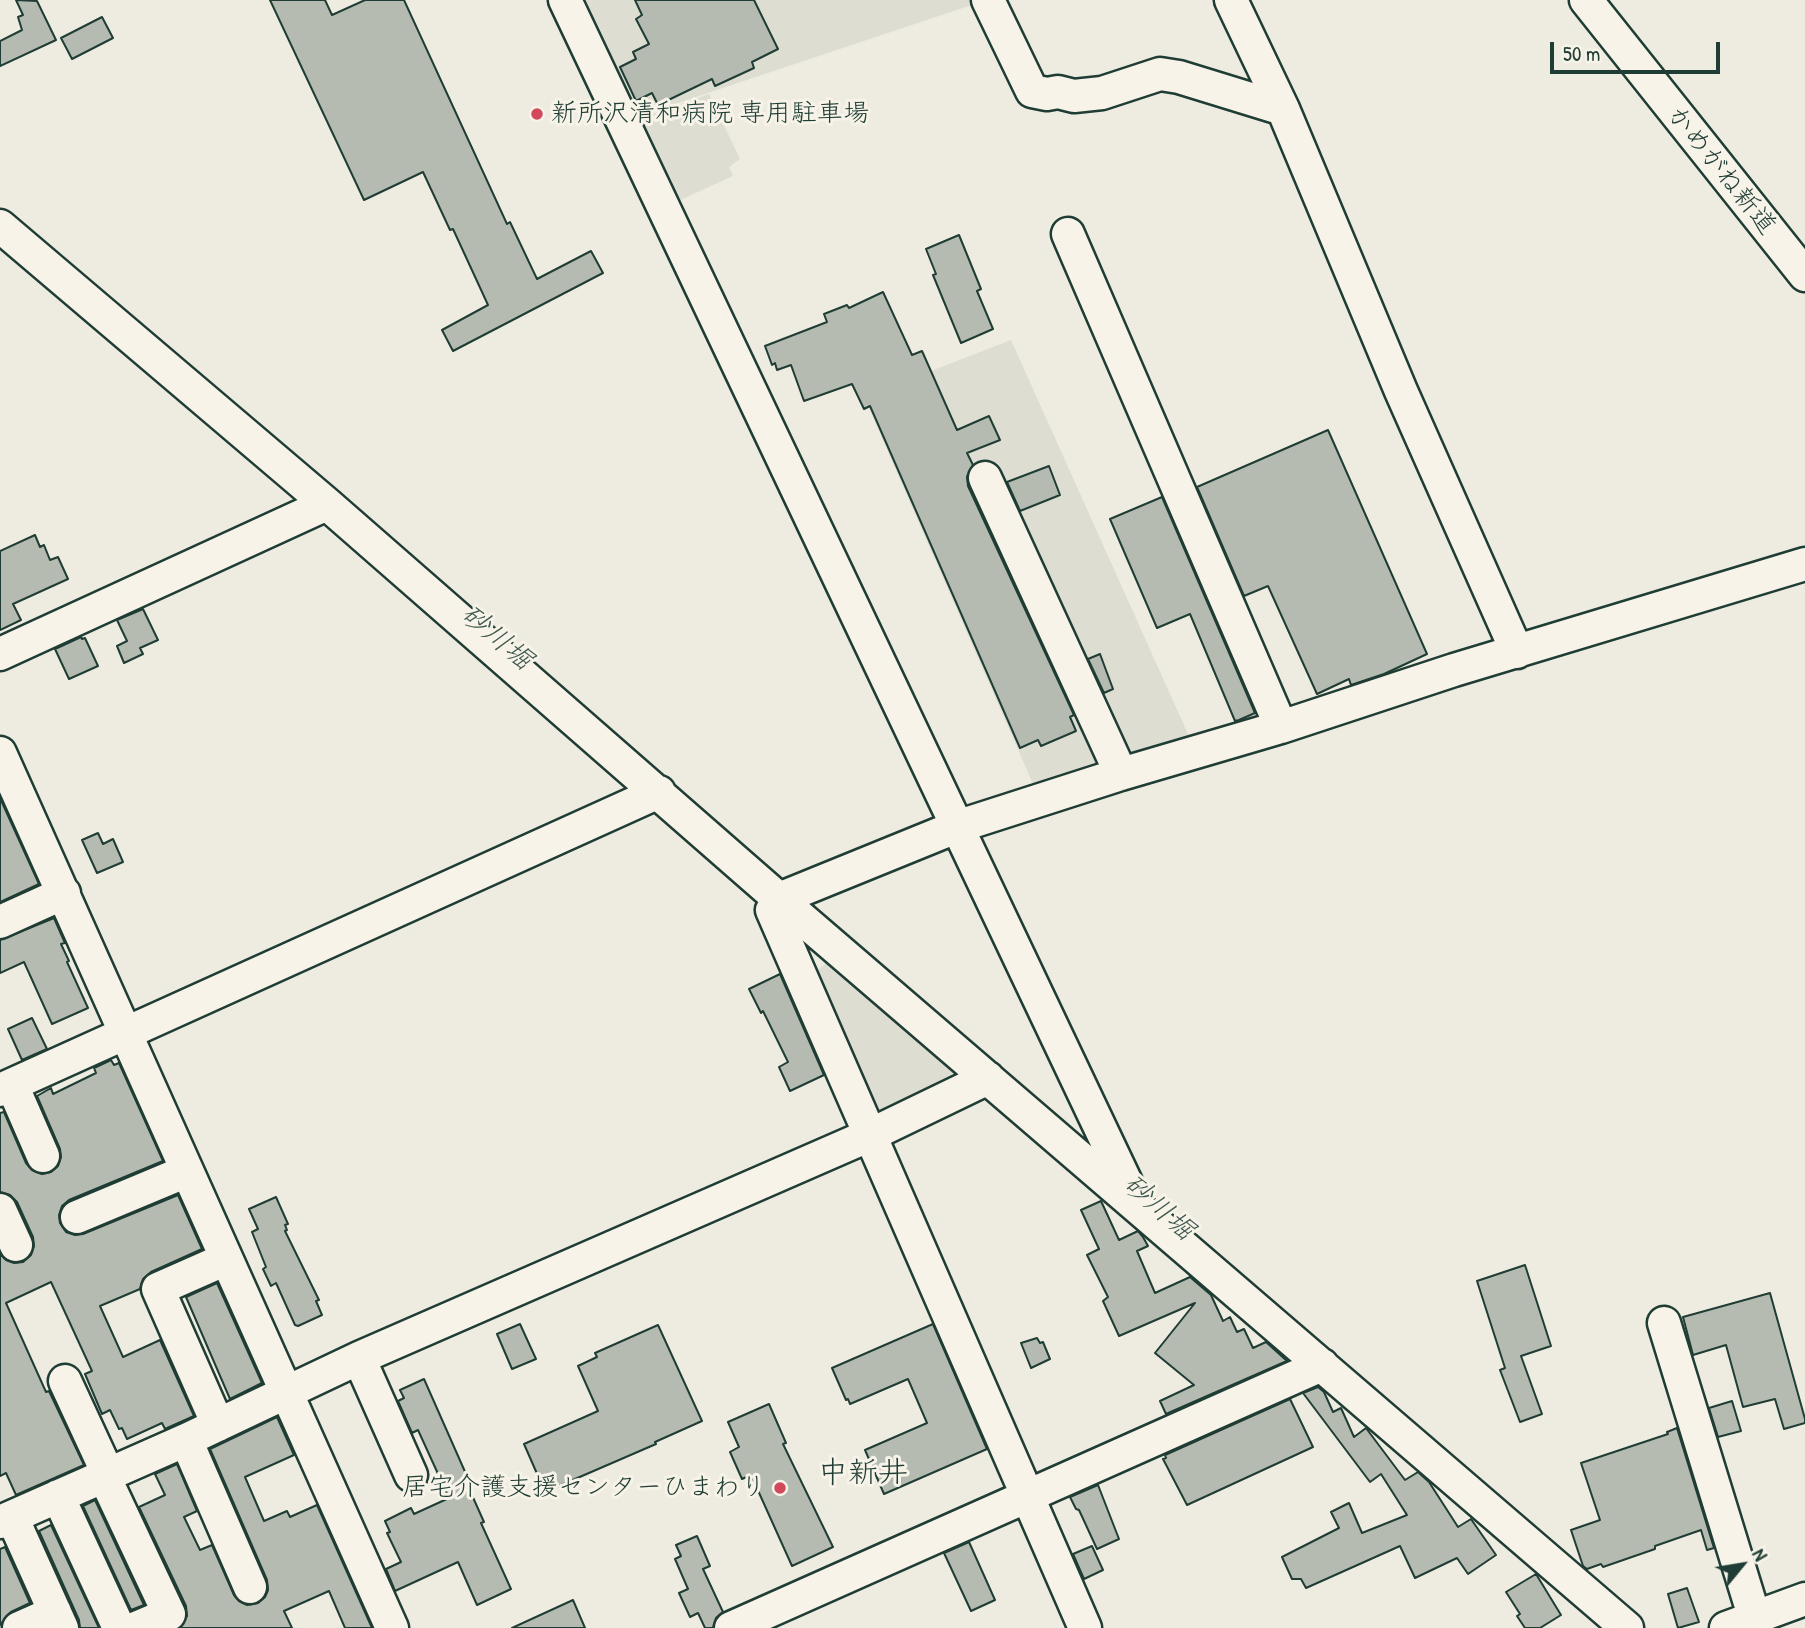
<!DOCTYPE html>
<meta charset="utf-8">
<style>
body{margin:0}
#map{position:relative;width:1805px;height:1628px;overflow:hidden;background:#eeece1;font-family:"Patrick Hand",sans-serif}
canvas{display:block}
.north{position:absolute;left:1707px;top:1530px;width:70px;height:70px;-webkit-text-stroke:5px #f7f3e8;paint-order:stroke;rotate:60deg;font-size:19px;font-weight:700;line-height:28px;text-align:center;color:#1f3d34}
.north::after{content:'';display:block;margin:auto;width:24px;height:32px;background:#1f3d34;clip-path:polygon(50% 0,100% 100%,50% 72%,0 100%)}
.scale{position:absolute;left:1550px;top:42px;width:170px;height:32px;box-sizing:border-box;border:4px solid #1f3d34;border-top:0;padding-left:9px;font-size:21px;line-height:24px;white-space:nowrap;color:#1f3d34;-webkit-text-stroke:5px #f7f3e8;paint-order:stroke}
</style>
<div id="map">
<canvas width="1805" height="1628"></canvas>
<div class="north">N</div>
<div class="scale">50 m</div>
</div>
<script>
const g = document.querySelector('canvas').getContext('2d');
g.lineJoin = 'round';
function fill(path, color) { g.fillStyle = color; g.fill(path, 'evenodd'); }
const shape = rows => new Path2D(rows.map(r => 'M' + r).join(''));
function stroke(path, color, width, dash) { g.strokeStyle = color; g.lineWidth = width; g.lineCap = dash ? 'butt' : 'round'; g.setLineDash(dash || []); g.stroke(path); }
function write(font, color, halo, rows, align = 'center') {
  g.font = font + ' "Patrick Hand","Klee One",sans-serif'; g.lineWidth = 6; g.setLineDash([]); g.textBaseline = 'middle'; g.strokeStyle = halo; g.fillStyle = color; for (const [text, x, y, turn = 0] of rows) {
    g.save(); g.translate(x, y); g.rotate((+turn || 0) * Math.PI / 180); g.textAlign = isNaN(turn) ? turn : align; if (halo) g.strokeText(text, 0, 0); g.fillText(text, 0, 0); g.restore();
  }
}
fill(shape([
 [578,0,980,0,981,2,633,118],
 [709,94,740,159,729,167,733,176,676,202,640,126,644,117],
 [1011,340,1192,743,1037,793,864,397],
 [830,960,968,1079,873,1120,809,977]
]), '#ddddd2');
const building = shape([
 [16,0,37,1,56,40,0,66,0,41,22,30,18,17,23,15,16,0],
 [270,0,325,0,332,15,365,0,404,0,507,224,510,222,537,279,591,251,603,273,453,351,442,330,488,305,453,229,450,230,423,172,364,200,270,0],
 [635,0,754,0,778,49,752,62,754,68,715,86,712,79,658,105,652,93,636,101,620,67,636,59,633,52,649,44,636,19,642,15,635,0],
 [102,17,113,38,72,59,61,38,102,17],
 [959,235,981,289,977,291,993,329,961,343,933,275,936,274,926,249,959,235],
 [883,292,912,355,922,351,957,430,989,416,1000,440,967,453,973,465,967,477,968,486,1074,715,1070,717,1076,731,1041,746,1038,740,1020,748,870,406,864,409,852,384,804,401,791,365,777,370,775,363,772,365,765,346,827,322,824,314,847,305,849,308,883,292],
 [1328,430,1427,654,1384,674,1351,685,1349,679,1317,694,1268,586,1244,596,1197,487,1328,430],
 [1049,466,1060,495,1020,511,1007,482,1049,466],
 [1162,497,1255,713,1239,720,1235,721,1190,614,1157,628,1110,519,1162,497],
 [35,535,40,547,44,545,50,560,58,557,68,579,13,604,21,620,0,630,0,551,35,535],
 [143,609,158,640,140,648,143,654,124,663,117,646,127,641,117,620,143,609],
 [81,637,82,639,85,638,98,666,69,679,55,649,81,637],
 [1100,654,1113,689,1104,693,1088,659,1100,654],
 [0,798,39,884,0,902,0,798],
 [98,833,103,844,113,839,123,862,97,873,82,840,98,833],
 [54,918,65,943,61,944,69,961,67,962,88,1008,52,1024,24,962,0,973,0,940,54,918],
 [780,974,824,1075,790,1091,779,1067,788,1062,763,1011,761,1013,749,989,780,974],
 [32,1018,47,1049,22,1060,8,1029,32,1018],
 [111,1060,114,1065,119,1063,163,1161,69,1200,62,1206,59,1215,60,1223,66,1232,75,1235,83,1234,178,1195,202,1249,151,1272,143,1279,140,1289,100,1306,123,1357,160,1340,194,1416,165,1429,162,1423,127,1439,122,1428,119,1429,110,1410,102,1414,85,1374,92,1371,51,1282,6,1303,46,1392,49,1391,84,1465,16,1495,6,1473,0,1476,0,1254,6,1260,14,1263,23,1262,31,1255,34,1246,33,1237,17,1202,10,1195,0,1192,0,1113,4,1112,26,1163,32,1170,42,1174,51,1172,58,1166,61,1157,60,1149,37,1096,51,1088,53,1094,96,1073,94,1068,111,1060],
 [276,1197,288,1224,285,1225,287,1230,285,1231,319,1300,316,1301,322,1315,298,1326,295,1325,276,1283,271,1286,263,1269,266,1267,252,1232,258,1229,249,1209,276,1197],
 [1101,1201,1119,1240,1138,1231,1143,1237,1148,1246,1137,1251,1155,1293,1190,1277,1211,1295,1223,1321,1230,1317,1237,1332,1244,1329,1253,1348,1266,1342,1287,1361,1166,1414,1160,1401,1194,1385,1155,1353,1195,1303,1119,1336,1103,1301,1108,1297,1087,1255,1099,1249,1081,1210,1101,1201],
 [1525,1265,1551,1346,1521,1356,1542,1414,1520,1422,1500,1370,1505,1368,1477,1281,1525,1265],
 [217,1283,262,1383,230,1399,186,1297,217,1283],
 [1770,1293,1805,1419,1805,1423,1784,1429,1775,1399,1743,1407,1726,1345,1693,1355,1683,1317,1770,1293],
 [520,1324,536,1359,512,1369,497,1334,520,1324],
 [933,1324,987,1449,884,1494,865,1450,927,1423,908,1379,850,1404,848,1399,846,1400,832,1368,933,1324],
 [658,1325,702,1421,655,1442,656,1444,545,1492,524,1444,598,1411,578,1366,597,1357,595,1353,658,1325],
 [1037,1338,1040,1343,1043,1342,1050,1359,1031,1368,1021,1343,1037,1338],
 [424,1379,470,1483,467,1484,484,1522,481,1523,511,1589,477,1605,458,1562,395,1591,386,1569,401,1562,387,1533,390,1532,385,1521,411,1508,414,1514,449,1498,418,1430,412,1433,398,1401,404,1398,400,1390,424,1379],
 [1318,1387,1324,1392,1333,1412,1341,1408,1354,1437,1366,1428,1405,1480,1418,1472,1429,1482,1458,1527,1471,1519,1496,1555,1468,1574,1457,1558,1415,1578,1400,1546,1306,1588,1301,1579,1292,1579,1282,1557,1339,1528,1331,1512,1349,1503,1362,1533,1407,1515,1381,1474,1370,1482,1303,1393,1318,1387],
 [1290,1399,1313,1447,1187,1505,1163,1459,1166,1458,1165,1455,1290,1399],
 [1732,1401,1741,1431,1718,1437,1709,1408,1732,1401],
 [769,1404,786,1443,783,1444,833,1547,792,1566,751,1475,742,1479,730,1452,739,1447,728,1422,769,1404],
 [277,1417,294,1455,245,1477,264,1521,287,1511,290,1517,317,1505,372,1628,345,1628,329,1591,284,1611,292,1628,180,1628,187,1616,186,1606,139,1507,165,1495,155,1474,177,1464,197,1511,184,1517,200,1550,212,1545,234,1595,239,1601,247,1605,258,1603,265,1597,268,1590,267,1580,210,1449,277,1417],
 [1677,1428,1714,1548,1707,1550,1701,1530,1655,1546,1655,1549,1603,1567,1601,1564,1587,1569,1583,1566,1571,1530,1600,1520,1581,1463,1668,1434,1667,1432,1677,1428],
 [1098,1485,1119,1539,1097,1549,1079,1510,1076,1509,1070,1497,1098,1485],
 [95,1500,144,1605,131,1610,83,1506,95,1500],
 [51,1525,99,1628,80,1628,79,1620,39,1531,51,1525],
 [697,1536,710,1566,703,1569,723,1612,716,1618,713,1628,705,1628,698,1613,690,1617,679,1593,688,1589,675,1559,681,1556,676,1545,697,1536],
 [969,1542,995,1600,971,1611,944,1553,969,1542],
 [1092,1546,1103,1570,1084,1579,1073,1554,1092,1546],
 [5,1547,30,1603,11,1612,0,1625,0,1549,5,1547],
 [1536,1574,1561,1615,1540,1628,1525,1628,1517,1616,1520,1614,1506,1592,1536,1574],
 [1687,1588,1699,1622,1678,1628,1668,1594,1687,1588],
 [573,1600,585,1628,512,1628,573,1600]
]);
fill(building, '#b5bbb0');
stroke(building, '#1f3d34', 2);
const minor = shape([
 [565,0,1133,1197],
 [988,0,1032,91,1047,94,1058,92,1074,96,1102,93,1160,74,1179,77,1283,109],
 [1231,0,1283,109,1401,391,1517,652],
 [1586,0,1805,275],
 [0,226,327,504,779,899,1627,1628],
 [1068,234,1281,727],
 [985,478,1121,774],
 [0,654,327,504],
 [0,753,392,1628],
 [0,922,64,893],
 [12,1085,43,1156],
 [0,1090,659,792],
 [0,1210,16,1245],
 [77,1217,187,1171],
 [1664,1323,1754,1616],
 [359,1358,411,1475],
 [65,1381,108,1474],
 [218,1425,158,1289,226,1259],
 [186,1440,250,1587],
 [104,1476,169,1614,136,1628],
 [58,1496,119,1628],
 [12,1517,62,1628],
 [0,1522,186,1440,359,1358,870,1135,988,1078],
 [19,1628,55,1612],
 [731,1628,1322,1365],
 [1085,1628,772,910,779,899,956,827,1121,774,1281,727,1454,670,1805,564],
 [1726,1628,1805,1599]
]);
stroke(minor, '#1f3d34', 37);
stroke(minor, '#f7f3e8', 32);
for (const [x, y, r, color] of [
 [537,114,7,"#d1495b"],
 [780,1488,7,"#d1495b"]
]) { const dot = new Path2D(); dot.arc(x, y, r, 0, 2 * Math.PI); g.fillStyle = color; g.fill(dot); stroke(dot, '#f7f3e8', 2.5); }
write('26px', '#1f3d34', '#f7f3e8', [
 ["新所沢清和病院 専用駐車場",551,114],
 ["居宅介護支援センターひまわり",766,1488,"right"]
], 'left');
write('26px', '#1f3d34', '#f7f3e8', [
 ["かめがね新道",1721,171,51]
]);
write('italic 28px', '#3f584f', '#f7f3e8', [
 ["砂川堀",496,638,40],
 ["砂川堀",1158,1208,41]
]);
write('30px', '#1f3d34', '#f7f3e8', [
 ["中新井",863,1474]
]);
</script>
